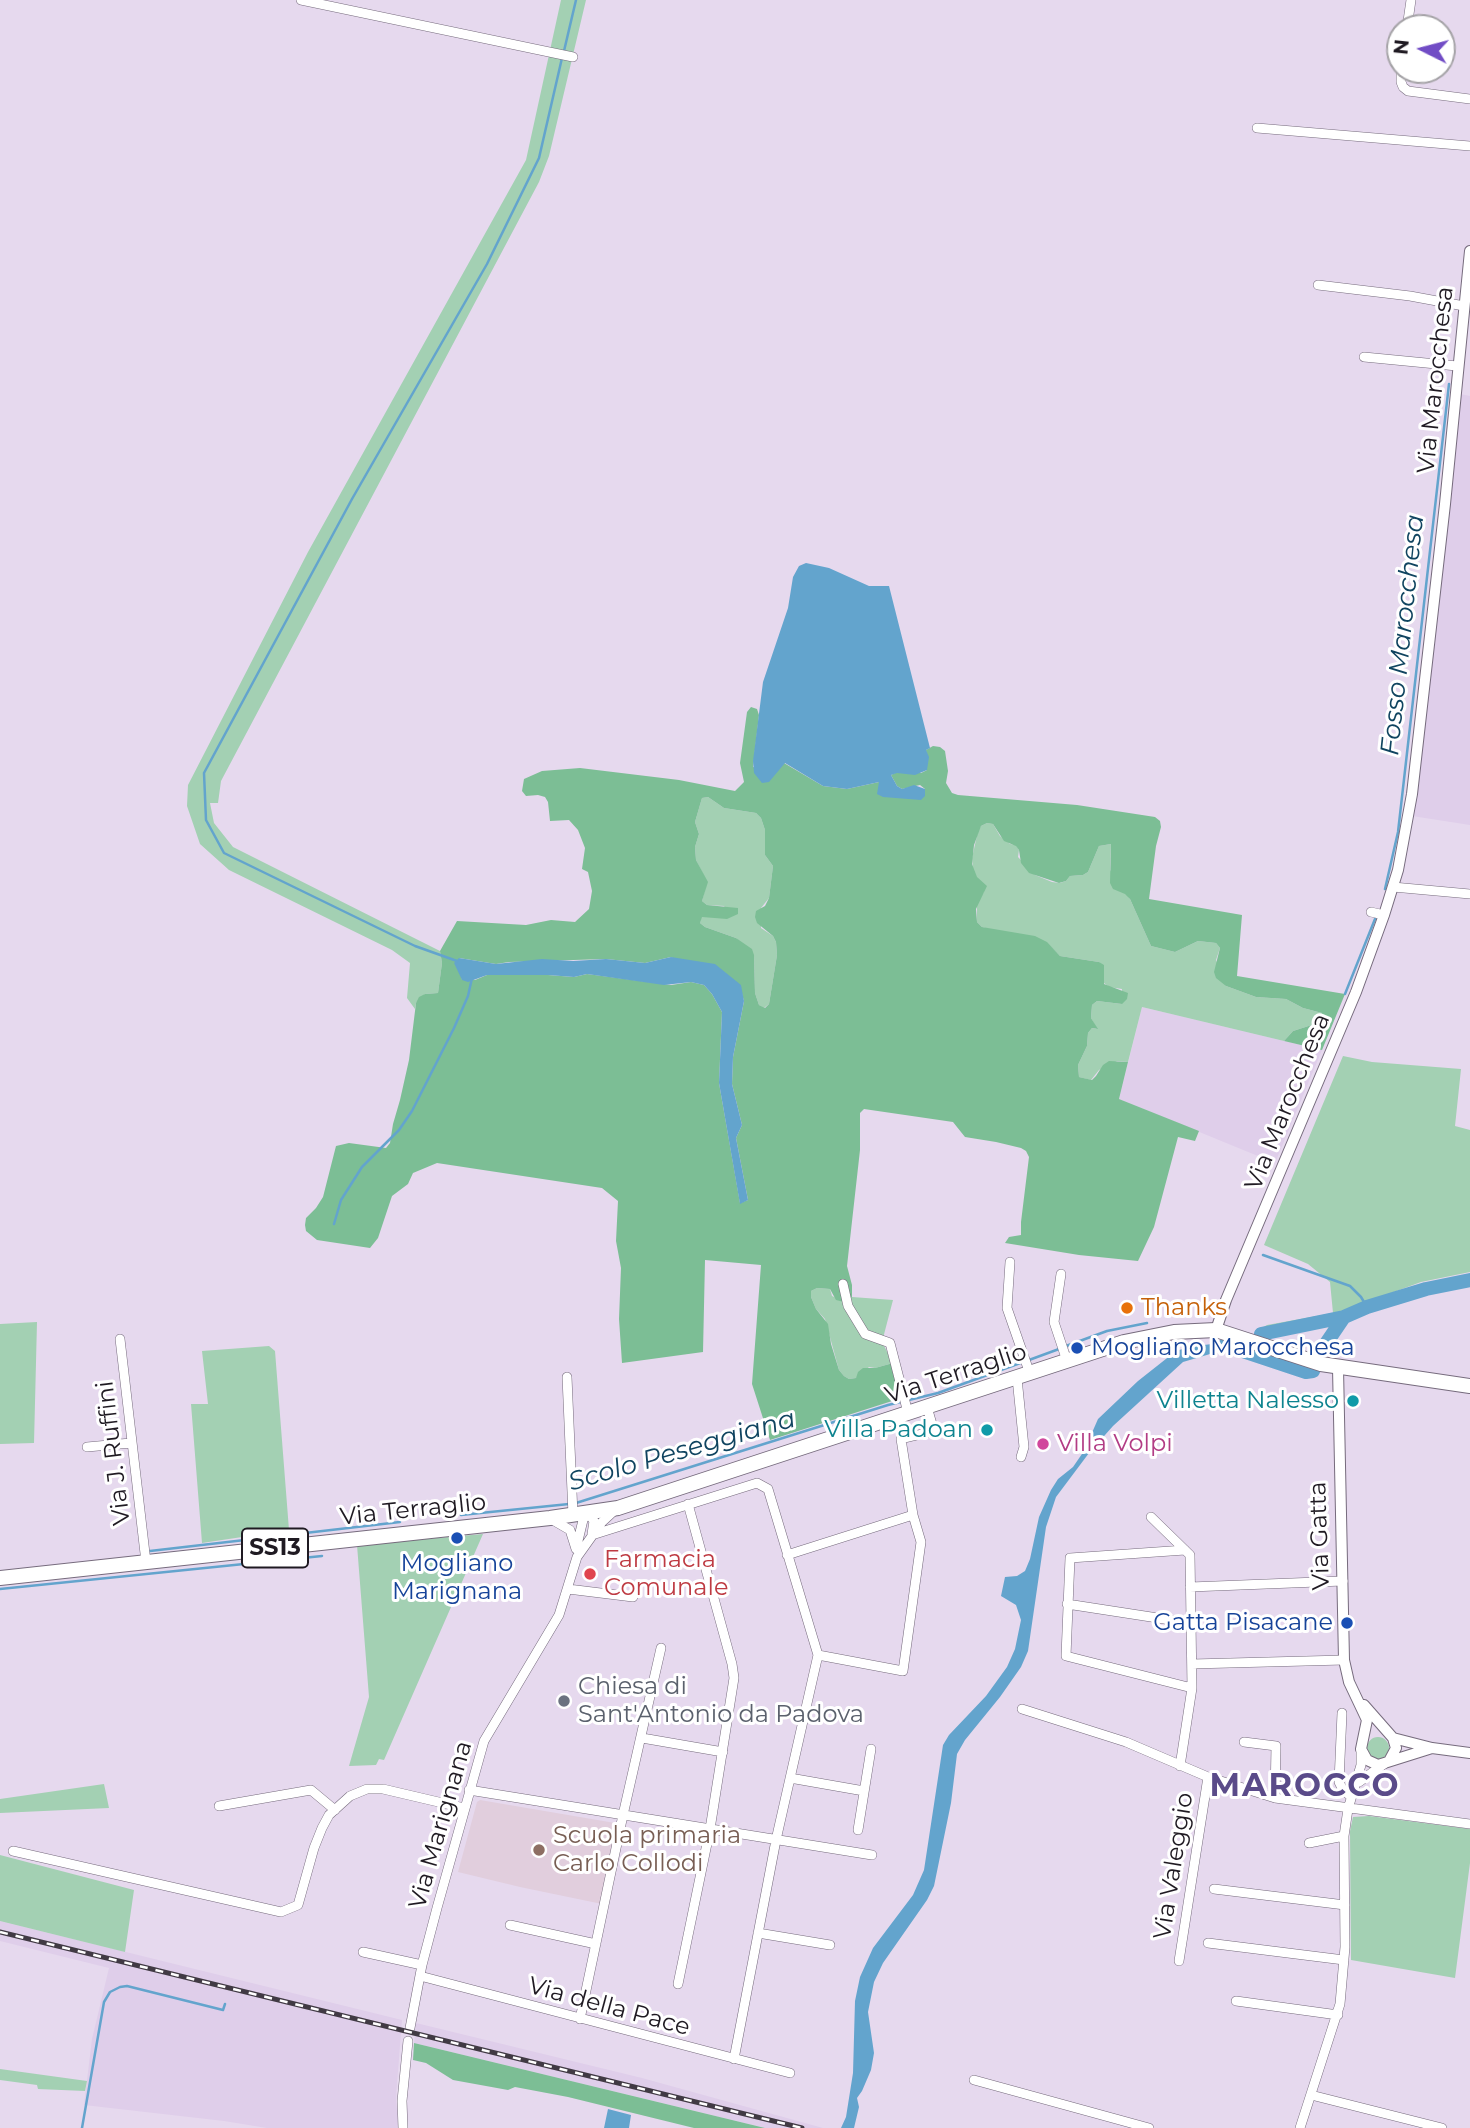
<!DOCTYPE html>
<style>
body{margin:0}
#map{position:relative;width:1470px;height:2128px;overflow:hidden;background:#e6d9ee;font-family:Montserrat,sans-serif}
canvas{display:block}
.north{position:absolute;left:1386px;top:14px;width:70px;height:70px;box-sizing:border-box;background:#fff;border:2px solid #a5a3a7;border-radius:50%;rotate:276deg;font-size:19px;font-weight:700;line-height:28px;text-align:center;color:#1f1a22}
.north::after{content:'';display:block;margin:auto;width:24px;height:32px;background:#714cc5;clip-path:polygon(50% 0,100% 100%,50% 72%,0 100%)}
</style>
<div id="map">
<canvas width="1470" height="2128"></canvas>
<div class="north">N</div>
</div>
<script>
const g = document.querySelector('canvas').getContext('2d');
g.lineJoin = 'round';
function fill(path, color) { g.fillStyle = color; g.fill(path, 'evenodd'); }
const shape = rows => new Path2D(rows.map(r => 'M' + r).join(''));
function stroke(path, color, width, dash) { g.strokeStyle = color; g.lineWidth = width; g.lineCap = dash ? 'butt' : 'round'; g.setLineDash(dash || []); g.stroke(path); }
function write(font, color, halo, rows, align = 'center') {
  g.font = font + ' Montserrat,sans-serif'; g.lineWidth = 6; g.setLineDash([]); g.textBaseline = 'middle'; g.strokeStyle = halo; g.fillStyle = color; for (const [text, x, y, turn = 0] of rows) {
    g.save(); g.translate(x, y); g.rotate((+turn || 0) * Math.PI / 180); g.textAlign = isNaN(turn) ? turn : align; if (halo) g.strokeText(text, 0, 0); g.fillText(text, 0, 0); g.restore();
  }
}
fill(shape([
 [1460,394,1470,396,1470,825,1412,816],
 [1142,1007,1322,1050,1275,1163,1119,1099],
 [0,1921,402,2020,396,2097,398,2128,267,2128,224,2121,84,2105,92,2039,109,1968,0,1941],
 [416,2023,642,2078,823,2128,765,2128,414,2043]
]), '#dfceea');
fill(shape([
 [480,1800,615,1823,618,1827,602,1904,520,1887,458,1872,477,1802]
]), '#e1cedd');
fill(shape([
 [561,0,586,0,549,156,539,182,221,781,218,803,210,803,214,823,233,847,440,951,442,963,438,993,425,994,416,1003,415,1009,407,998,410,963,392,950,229,870,200,844,187,806,188,785,308,552,526,160],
 [708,797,724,808,756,813,761,818,765,830,765,855,773,866,769,898,761,908,761,928,773,936,776,942,777,955,769,1004,764,1008,759,1005,755,993,754,956,736,938,705,927,700,923,701,917,707,917,725,906,707,905,702,901,707,882,696,860,695,847,699,834,695,822,702,798],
 [987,823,993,824,1000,836,1010,844,1016,845,1019,850,1018,857,1035,875,1052,882,1060,883,1066,881,1070,876,1083,875,1088,872,1099,846,1111,844,1110,870,1130,899,1151,946,1175,952,1198,941,1216,943,1220,948,1216,960,1226,986,1256,997,1286,999,1303,1008,1322,1013,1322,1019,1318,1023,1293,1031,1284,1041,1142,1007,1128,1062,1117,1061,1099,1070,1091,1080,1079,1077,1078,1065,1087,1046,1088,1033,1092,1028,1097,1029,1091,1018,1092,1005,1097,1001,1122,1004,1122,989,1109,987,1104,983,1104,971,1099,962,1060,956,1051,947,982,927,977,922,977,903,984,892,973,871,972,858,978,831,981,826],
 [1343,1056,1372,1062,1461,1069,1455,1126,1470,1130,1470,1272,1421,1282,1364,1303,1340,1315,1289,1326,1260,1329,1267,1325,1333,1313,1330,1282,1308,1264,1264,1245],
 [817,1288,830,1289,832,1296,848,1303,852,1297,893,1300,882,1342,893,1363,875,1368,869,1367,856,1378,849,1379,844,1376,839,1370,825,1319,816,1309,811,1297,811,1291],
 [37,1322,34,1443,0,1444,0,1324],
 [269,1346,275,1351,289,1530,202,1543,191,1404,208,1404,202,1351],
 [483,1534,384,1760,379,1759,376,1765,349,1766,369,1697,357,1545],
 '1367 1748a11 11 0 1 1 22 0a11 11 0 1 1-22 0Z',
 [104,1784,109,1808,0,1813,0,1799],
 [1369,1816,1470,1829,1470,1863,1455,1978,1351,1960,1350,1831,1353,1817],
 [0,1855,134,1890,125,1952,0,1921],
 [0,2069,87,2081,85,2091,38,2089,37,2085,0,2080]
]), '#a3d0b3');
fill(shape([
 [751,707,757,709,759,715,753,767,776,772,784,763,823,786,847,789,879,782,879,788,925,796,925,789,920,785,902,789,897,786,891,775,897,772,921,773,927,770,926,750,933,746,940,747,945,751,948,771,946,783,952,793,958,795,1077,805,1155,817,1160,821,1161,827,1156,846,1149,899,1242,915,1237,976,1345,994,1322,1050,1284,1041,1293,1031,1318,1023,1322,1019,1322,1013,1303,1008,1286,999,1256,997,1226,986,1216,978,1214,972,1220,948,1216,943,1198,941,1175,952,1151,946,1130,899,1125,894,1113,889,1110,883,1111,844,1099,846,1088,872,1083,875,1070,876,1066,881,1059,883,1029,873,1021,863,1019,850,1016,846,1004,841,993,824,987,823,981,826,974,845,972,864,977,877,987,886,976,909,977,922,982,927,1035,936,1047,942,1060,956,1099,962,1104,965,1104,984,1128,993,1127,999,1122,1004,1097,1001,1092,1005,1091,1018,1098,1029,1092,1028,1088,1033,1087,1046,1078,1065,1079,1077,1092,1080,1096,1076,1103,1065,1109,1061,1128,1062,1119,1099,1199,1131,1195,1141,1178,1137,1154,1227,1138,1261,1079,1255,1005,1243,1009,1237,1021,1235,1021,1222,1029,1157,1026,1151,1021,1148,996,1142,965,1137,953,1122,864,1109,860,1113,860,1150,847,1266,852,1285,852,1297,848,1303,836,1300,830,1289,817,1288,811,1291,811,1297,816,1309,828,1324,831,1344,839,1370,844,1376,849,1379,856,1378,858,1372,863,1368,875,1368,893,1363,911,1395,770,1440,752,1384,761,1265,705,1260,703,1352,622,1363,619,1319,621,1268,616,1241,618,1201,602,1188,437,1163,413,1173,408,1184,392,1196,378,1238,370,1248,317,1240,306,1231,305,1225,306,1218,316,1208,323,1197,336,1146,349,1143,386,1148,390,1143,393,1124,400,1100,409,1060,416,1003,419,997,425,994,438,993,442,963,440,951,457,921,526,925,551,920,575,922,589,909,592,891,588,872,582,869,585,848,578,830,569,820,550,821,548,802,545,797,538,795,526,796,522,791,524,779,542,771,580,768,679,780,735,791,744,782,740,763,747,712],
 [708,797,724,808,756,813,761,818,765,830,765,855,773,866,769,898,765,906,756,911,755,917,757,923,773,936,776,942,777,955,769,1004,765,1008,759,1005,755,993,754,955,752,949,736,938,705,927,700,923,702,917,727,919,738,914,738,908,707,905,702,901,708,882,696,860,695,847,699,834,695,822,702,798],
 [671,957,742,994,744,1001,733,1057,732,1084,742,1125,736,1138,748,1200,740,1203,719,1083,722,1012,712,994,704,985,691,982,671,985,587,974,574,977,548,975,487,975,475,980,462,980,459,958,496,964,509,962,606,959,645,963],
 [414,2043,637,2097,765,2128,694,2128,568,2097,515,2087,508,2090,453,2080,426,2063,413,2060]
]), '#7cbe95');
fill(shape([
 [806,563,829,568,869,586,889,586,930,748,926,750,929,757,927,770,915,775,897,773,891,775,897,786,902,789,914,785,925,789,925,796,921,800,883,797,877,794,879,782,847,789,823,786,785,763,769,782,762,783,754,773,753,761,763,682,788,608,793,577,799,566],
 [671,957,715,964,741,985,744,1001,733,1057,732,1084,742,1125,736,1138,748,1200,740,1204,719,1083,722,1012,712,994,704,985,691,982,664,985,587,974,574,977,548,975,487,975,468,982,462,980,454,963,459,958,496,964,542,959,573,961,606,959,645,963],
 [1227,1342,1246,1348,1227,1349,1183,1362,1113,1426,1089,1453,1056,1497,1046,1527,1028,1651,1021,1667,1000,1697,965,1740,957,1754,951,1803,934,1886,927,1900,883,1963,874,1982,868,2012,874,2053,871,2070,862,2091,857,2098,859,2107,854,2128,841,2128,846,2117,853,2073,855,2001,860,1977,873,1948,913,1895,924,1870,943,1745,949,1735,986,1696,1007,1667,1015,1649,1021,1620,1016,1605,1001,1596,1005,1577,1017,1576,1025,1571,1030,1559,1039,1517,1051,1490,1058,1479,1073,1467,1084,1451,1098,1419,1138,1381,1176,1351,1189,1347],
 [608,2109,631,2115,629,2128,604,2128]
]), '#63a4cd');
stroke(shape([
 [564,51,576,0],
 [1385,889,1398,832,1449,384],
 [457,961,415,946,224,853,206,820,204,773,352,499,487,264,539,158,562,58],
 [1345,994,1375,919],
 [334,1224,341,1200,362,1167,399,1130,412,1111,454,1028,468,996,472,978],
 [1263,1255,1350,1286,1361,1297,1367,1307],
 [1066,1346,1107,1331,1147,1323],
 [1029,1360,1059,1349],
 [576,1503,888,1405,938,1393,1023,1362],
 [461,1515,569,1504],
 [150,1551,400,1522],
 [0,1589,322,1556],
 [82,2128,104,2002,110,1992,120,1987,127,1986,223,2010,225,2004]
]), '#63a4cd', 2.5);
stroke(shape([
 [1261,1334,1344,1317,1367,1307,1426,1289,1470,1280],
 [1225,1345,1306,1372,1313,1371,1321,1351,1344,1317]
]), '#63a4cd', 14);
const minor = shape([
 [301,0,573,57],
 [1407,28,1411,0],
 [1401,70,1401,82,1403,87,1408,91,1470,99],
 [1257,128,1470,146],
 [1318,285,1410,296,1464,306],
 [1364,357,1457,366],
 [1393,887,1470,894],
 [1371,912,1384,915],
 [1010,1262,1007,1308,1030,1374],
 [1061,1274,1054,1322,1067,1361],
 [843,1284,848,1306,865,1334,890,1343,908,1413],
 [120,1339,146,1562],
 [567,1377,573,1515],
 [1017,1378,1024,1447,1021,1457],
 [87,1447,131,1443],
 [1151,1517,1190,1555,1192,1688,1180,1766],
 [551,1519,570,1530,576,1549],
 [592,1535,757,1483,768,1489,818,1655,776,1840,734,2059],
 [576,1549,583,1520,588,1513,594,1521,592,1534],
 [1185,1550,1070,1558,1066,1656,1192,1688],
 [787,1555,913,1515],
 [1190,1587,1343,1581],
 [568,1589,633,1597],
 [1067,1604,1190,1623],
 [818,1655,903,1671,921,1542,913,1515,901,1439,934,1431,927,1407],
 [1192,1664,1344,1660],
 [1022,1709,1126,1742,1208,1777,1275,1798,1470,1824],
 [1342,1713,1339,1782,1342,1788,1351,1797],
 [642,1738,723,1752],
 [1244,1742,1276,1746,1275,1798],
 [790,1778,864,1791],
 [1359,1782,1384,1764],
 [469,1790,872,1855],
 [219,1806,311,1790,335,1810],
 [858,1830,871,1749],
 [1309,1843,1344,1836],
 [13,1851,281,1912,298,1905,314,1848,322,1828,329,1815,350,1796,367,1789,383,1789,464,1808],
 [1214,1889,1345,1905],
 [510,1925,596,1944],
 [758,1933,830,1945],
 [1208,1943,1344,1960],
 [363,1952,422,1965],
 [1179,1961,1208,1777],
 [420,1976,790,2073],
 [678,1984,710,1829,734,1678,732,1664,688,1504],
 [1236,2001,1338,2015],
 [580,2019,623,1815,661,1648],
 [410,2028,422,1965,437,1908,484,1741,559,1615,577,1557,602,1522,616,1509],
 [974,2080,1149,2128],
 [1311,2095,1442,2128],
 [403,2128,402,2101,408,2041],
 [1300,2128,1340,2004,1345,1947,1344,1836,1348,1809,1361,1765,1361,1750]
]);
const tertiary = shape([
 [1216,1330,1226,1300,1356,992,1384,915,1398,870,1412,794,1445,504,1470,251],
 [1338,1368,1344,1660,1349,1682,1367,1720,1361,1749,1367,1760,1378,1765,1432,1748],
 [1364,1705,1393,1738,1396,1748,1389,1761],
 [1393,1738,1432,1748,1470,1753]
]);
const primary = shape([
 [0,1578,550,1518,618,1508,1124,1342,1174,1332,1216,1330,1321,1364,1470,1386]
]);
stroke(minor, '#766b7d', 10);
stroke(tertiary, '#766b7d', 12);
stroke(primary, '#766b7d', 16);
stroke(minor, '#fff', 9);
stroke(tertiary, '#fff', 10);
stroke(primary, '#fff', 14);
const rail = shape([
 [0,1932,802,2128]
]);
stroke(rail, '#413a44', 5);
stroke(rail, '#fff', 2.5, [8]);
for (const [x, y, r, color] of [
 [1127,1308,7,"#e8710a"],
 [1077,1348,7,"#1a4fb4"],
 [1353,1401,7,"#0f9aa8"],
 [987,1430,7,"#0f9aa8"],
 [1043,1444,7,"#d1479c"],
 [457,1538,7,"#1a4fb4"],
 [590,1574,7,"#e0444e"],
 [1347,1623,7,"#1a4fb4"],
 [564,1701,7,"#6b7280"],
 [539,1850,7,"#8d6e63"]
]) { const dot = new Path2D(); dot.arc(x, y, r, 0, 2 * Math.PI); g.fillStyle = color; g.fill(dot); stroke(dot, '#fff', 2.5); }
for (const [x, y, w] of [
 [275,1548,66]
]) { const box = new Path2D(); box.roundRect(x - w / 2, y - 19.5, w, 39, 5); g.fillStyle = '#fff'; g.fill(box); stroke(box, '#1f1a22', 2); }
write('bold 23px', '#1f1a22', null, [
 ["SS13",275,1548]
]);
write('24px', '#1f1a22', '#fff', [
 ["Via Marocchesa",1436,380,-84],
 ["Via Marocchesa",1288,1102,-68],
 ["Via Terraglio",956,1374,-18],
 ["Via J. Ruffini",114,1453,-97],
 ["Via Terraglio",413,1510,-6],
 ["Via Gatta",1320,1536,-92],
 ["Via Marignana",441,1825,-74],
 ["Via Valeggio",1174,1866,-81],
 ["Via della Pace",609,2007,15]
]);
write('24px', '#c56008', '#fff', [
 ["Thanks",1141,1308]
], 'left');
write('24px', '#164399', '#fff', [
 ["Mogliano Marocchesa",1091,1348],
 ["Mogliano",457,1564,"center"],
 ["Marignana",457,1592,"center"],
 ["Gatta Pisacane",1333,1623,"right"]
], 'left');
write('24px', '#0d838f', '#fff', [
 ["Villetta Nalesso",1339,1401],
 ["Villa Padoan",973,1430]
], 'right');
write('24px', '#b23c85', '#fff', [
 ["Villa Volpi",1057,1444]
], 'left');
write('24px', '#be3a42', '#fff', [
 ["Farmacia",604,1560],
 ["Comunale",604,1588]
], 'left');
write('24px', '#5b616d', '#fff', [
 ["Chiesa di",578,1687],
 ["Sant'Antonio da Padova",578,1715]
], 'left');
write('24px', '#785e54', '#fff', [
 ["Scuola primaria",553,1836],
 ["Carlo Collodi",553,1864]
], 'left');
write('italic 26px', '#104460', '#fff', [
 ["Fosso Marocchesa",1403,635,-84],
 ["Scolo Peseggiana",682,1451,-16]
]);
g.letterSpacing = '2px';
write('bold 32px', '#5a4b89', '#fff', [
 ["MAROCCO",1305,1787]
]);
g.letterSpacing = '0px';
</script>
